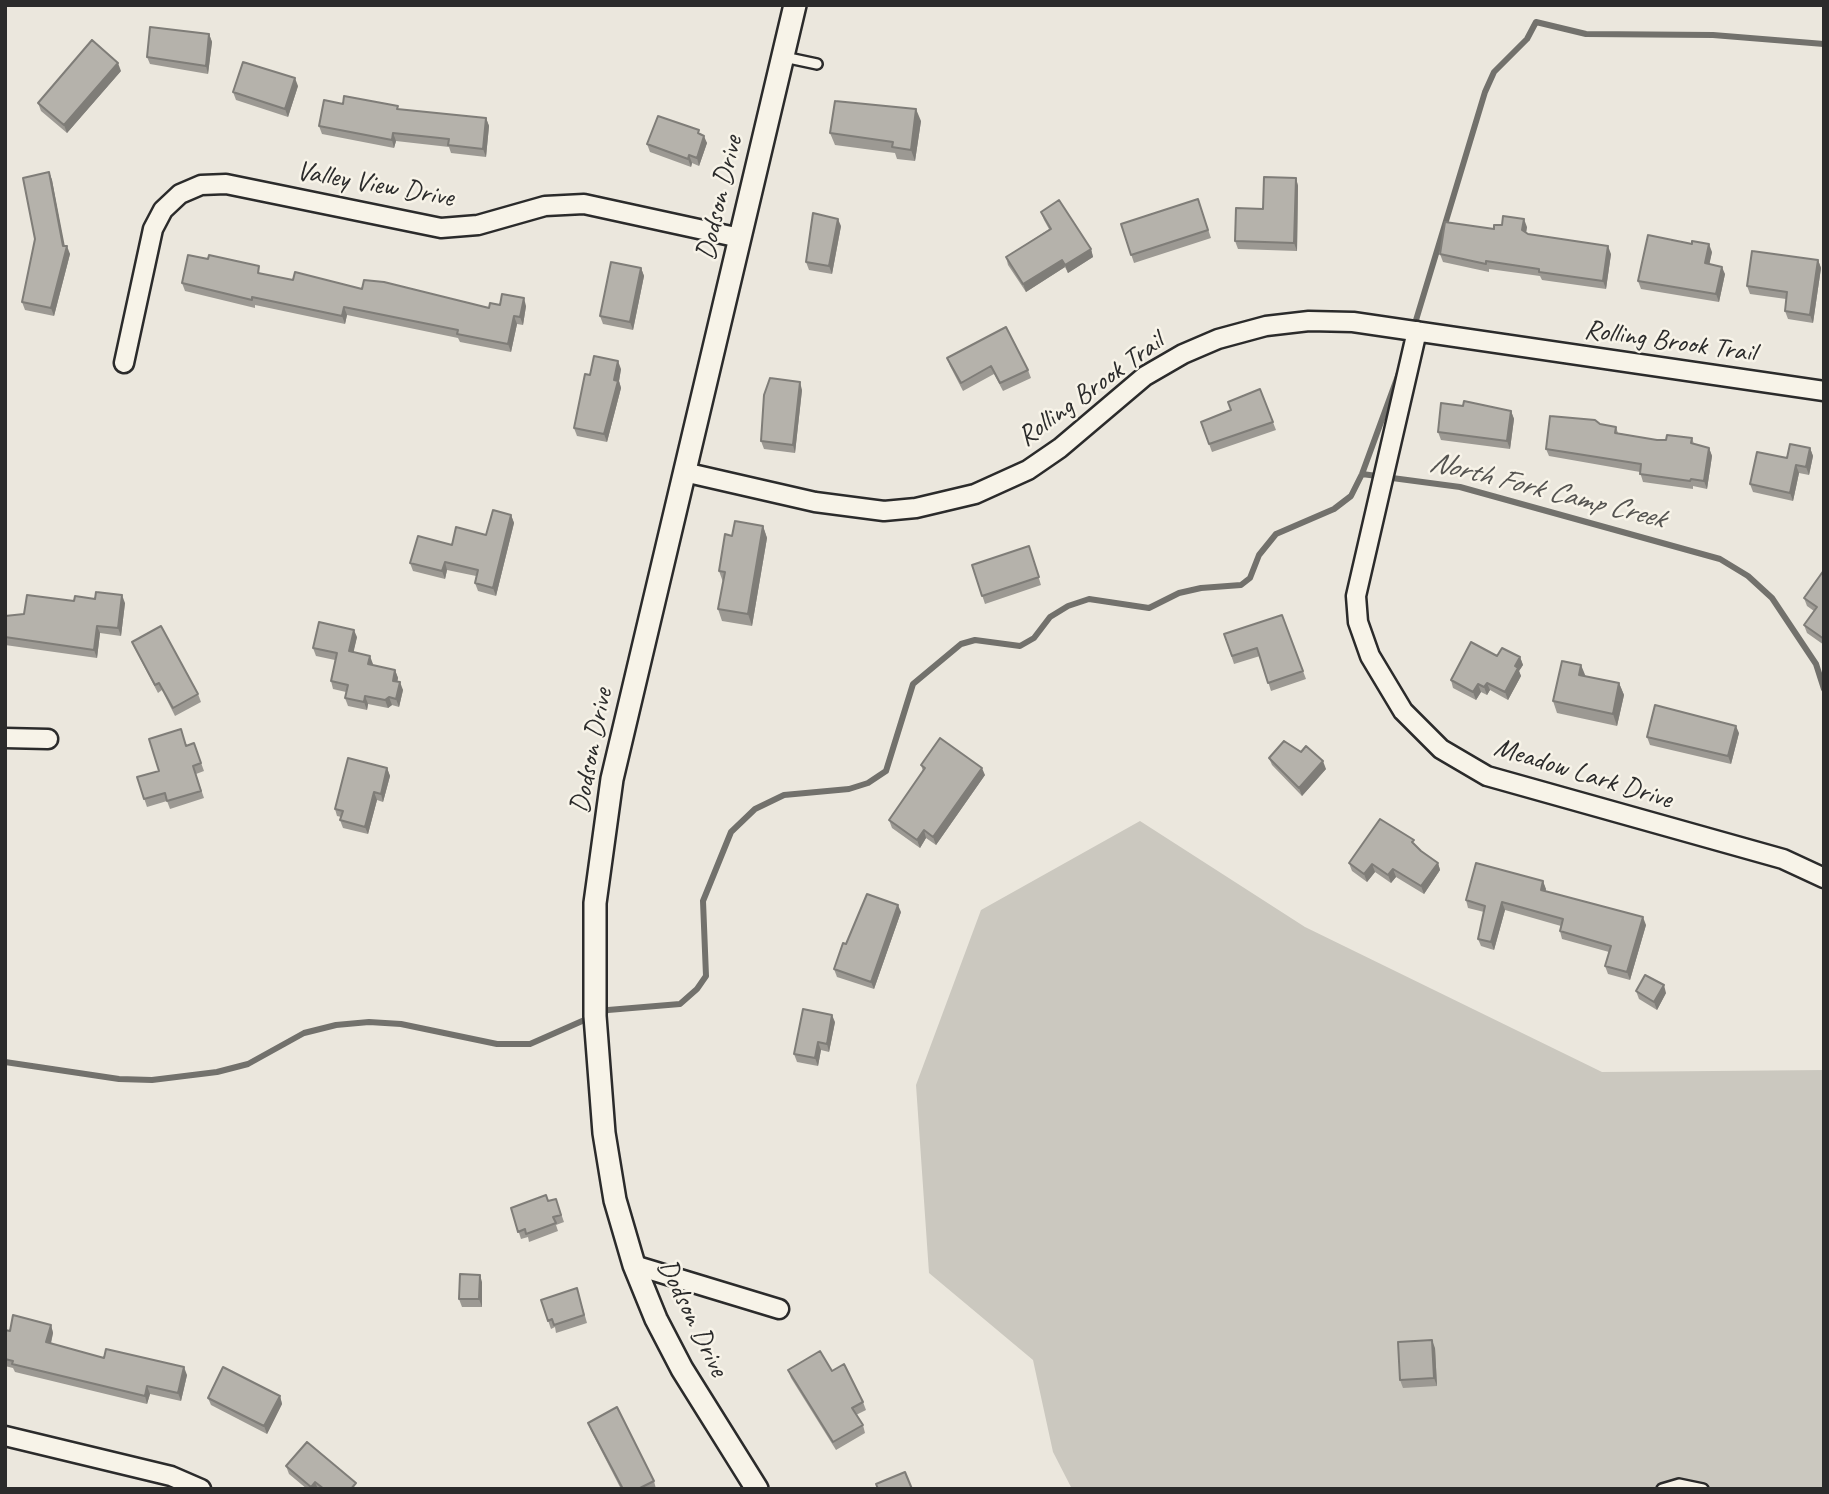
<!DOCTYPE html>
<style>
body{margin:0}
#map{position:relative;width:1829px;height:1494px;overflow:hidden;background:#ebe7dd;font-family:Caveat,sans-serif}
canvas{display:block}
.frame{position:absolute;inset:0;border:7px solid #2b2b2b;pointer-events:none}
</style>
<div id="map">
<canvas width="1829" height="1494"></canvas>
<div class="frame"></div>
</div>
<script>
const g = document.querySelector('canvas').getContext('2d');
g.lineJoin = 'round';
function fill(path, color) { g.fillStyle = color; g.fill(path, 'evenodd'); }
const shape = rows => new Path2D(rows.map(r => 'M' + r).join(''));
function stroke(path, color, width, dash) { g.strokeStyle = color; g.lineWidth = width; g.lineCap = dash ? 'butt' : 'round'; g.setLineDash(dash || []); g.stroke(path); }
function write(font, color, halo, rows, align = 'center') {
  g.font = font + ' Caveat,sans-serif'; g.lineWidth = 5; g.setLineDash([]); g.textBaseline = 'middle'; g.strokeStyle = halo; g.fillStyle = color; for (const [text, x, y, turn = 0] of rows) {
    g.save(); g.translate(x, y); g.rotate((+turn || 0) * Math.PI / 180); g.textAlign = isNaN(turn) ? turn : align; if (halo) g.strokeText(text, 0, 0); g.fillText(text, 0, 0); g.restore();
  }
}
fill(shape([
 [1140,821,1305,927,1602,1072,1824,1070,1824,1489,1072,1489,1053,1452,1033,1360,929,1273,916,1085,981,910]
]), '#cbc8bf');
stroke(shape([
 [1413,330,1485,92,1494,72,1527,39,1536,22,1586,34,1713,35,1824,44],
 [1362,474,1460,487,1720,559,1748,576,1772,598,1816,664,1824,689],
 [599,1014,608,1010,680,1004,697,989,706,976,703,901,731,832,755,809,784,795,849,789,868,783,886,771,913,684,961,644,975,640,1020,646,1034,638,1050,617,1068,606,1089,599,1149,608,1179,593,1201,588,1241,585,1250,578,1259,555,1276,534,1334,509,1351,496,1362,474,1399,373],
 [5,1062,119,1079,152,1080,217,1072,248,1064,304,1033,336,1025,369,1022,401,1024,497,1044,530,1044,589,1018]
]), '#72716c', 6);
const service = shape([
 [784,57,817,64],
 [1662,1489,1679,1484,1703,1489]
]);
const minor = shape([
 [1417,331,1356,596,1358,622,1370,656,1403,711,1441,749,1487,776,1783,859,1824,878],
 [124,363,153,229,163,210,180,194,201,185,226,184,441,228,478,225,545,206,584,204,740,238],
 [684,472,815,502,884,511,916,508,975,494,1028,470,1060,448,1145,376,1183,354,1218,339,1266,326,1309,321,1353,322,1824,391],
 [5,738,48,739],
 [634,1265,779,1309],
 [5,1436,171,1476,201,1489]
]);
const tertiary = shape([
 [757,1489,682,1369,656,1319,634,1265,615,1200,604,1133,595,1016,595,903,612,779,795,5]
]);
stroke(service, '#2b2b2b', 14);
stroke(minor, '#2b2b2b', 23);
stroke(tertiary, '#2b2b2b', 26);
stroke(service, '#f7f3e8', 9);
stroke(minor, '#f7f3e8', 18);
stroke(tertiary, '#f7f3e8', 21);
fill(shape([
 [209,34,212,42,208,74,150,64,147,57],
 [121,71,67,133,41,111,38,103],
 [298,86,288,117,236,100,233,92],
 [343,104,486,118,489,126,486,157,451,153,449,147,396,141,394,148,322,134,319,126],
 [921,121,915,161,897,159,895,153,835,145,830,133],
 [700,134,707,143,699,166,692,163,691,167,650,152,647,144],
 [49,172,52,180,64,246,70,254,54,316,25,310,22,302],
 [1296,178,1298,186,1297,251,1238,249,1235,241,1263,209],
 [1198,199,1211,238,1134,263,1121,224],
 [1041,212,1091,249,1093,257,1068,273,1065,267,1026,292,1008,265,1006,257,1049,229,1044,220],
 [841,226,832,274,809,270,806,262],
 [1527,227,1526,233,1528,234,1611,254,1606,289,1542,280,1540,276,1489,269,1489,272,1443,262,1440,254,1494,229],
 [1712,252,1709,264,1725,274,1719,302,1641,289,1638,281],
 [1818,260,1821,268,1813,323,1788,319,1785,311,1786,299,1750,294,1747,286],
 [641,268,644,276,633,330,603,324,600,316],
 [262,274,293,280,362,289,489,308,500,305,526,306,523,325,517,324,511,352,460,342,458,338,347,315,345,324,255,305,255,308,185,291,182,283],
 [947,358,1028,370,1031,378,1003,391,994,374,963,391,950,366],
 [621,369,619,381,621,388,607,442,577,436,574,428,590,375],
 [1260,389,1276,430,1212,452,1201,422,1231,410],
 [802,390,795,453,764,449,761,441],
 [1511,411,1514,419,1510,449,1441,440,1438,432],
 [1600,424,1616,427,1618,433,1657,440,1692,438,1694,444,1709,448,1712,456,1707,489,1693,486,1693,489,1643,482,1640,472,1549,456,1546,449],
 [1810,448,1813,456,1809,475,1799,473,1793,501,1753,492,1750,484],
 [511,515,514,523,496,596,478,591,475,583,476,576,447,570,445,579,413,571,410,563,452,545,486,535],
 [763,526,767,538,752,626,722,621,718,609,723,582,719,571,732,536],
 [1029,546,1041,585,985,604,972,565],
 [1824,570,1824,645,1807,633,1804,625,1814,611,1807,606,1804,598],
 [74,601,125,603,121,636,100,633,97,658,5,645,5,616,24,614],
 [1282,615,1306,679,1271,691,1260,656,1234,664,1224,634],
 [357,637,353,652,373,664,373,665,395,670,398,678,397,682,403,690,399,707,392,705,388,708,368,704,367,710,348,706,345,698,346,692,333,689,331,681,335,660,316,656,313,648],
 [132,642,198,694,201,702,175,716,162,690,158,693,135,649],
 [1497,656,1520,657,1523,665,1519,671,1521,676,1508,700,1490,690,1487,695,1481,692,1476,700,1453,688,1451,680],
 [1585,676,1619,683,1624,695,1617,726,1557,713,1553,701],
 [1739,733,1731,764,1650,745,1647,737],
 [194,743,204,771,196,774,204,798,170,809,167,801,147,807,137,777,159,771,186,746],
 [1269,758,1326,769,1302,796,1272,765],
 [921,765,985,775,936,845,926,838,920,848,892,828,889,820,923,771],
 [387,768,390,776,383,802,377,800,368,834,343,828,340,820,341,817,337,816,335,809],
 [1416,846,1421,851,1438,863,1440,870,1424,894,1396,877,1391,883,1375,872,1367,882,1352,871,1349,863],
 [1543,881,1546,891,1646,925,1630,980,1608,974,1605,966,1609,952,1562,939,1560,931,1561,926,1505,910,1494,950,1481,946,1478,939,1484,912,1468,908,1466,900],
 [901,912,874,989,837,977,834,969,846,944],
 [1636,991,1666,993,1657,1010,1639,999],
 [835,1022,829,1052,821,1050,818,1066,797,1062,794,1054],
 [556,1199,564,1222,556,1225,558,1231,529,1242,528,1237,521,1239,511,1208,548,1201],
 [482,1282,482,1307,462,1307,459,1299],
 [577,1288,587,1323,556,1333,555,1327,551,1329,541,1300],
 [51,1325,53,1333,51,1344,104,1358,187,1375,181,1401,150,1394,147,1404,15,1372,13,1368,5,1366,5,1330,10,1331],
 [1435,1348,1437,1386,1403,1388,1400,1380],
 [788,1370,832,1371,863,1402,866,1410,856,1415,863,1425,865,1433,836,1450,791,1378],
 [280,1396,282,1404,267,1434,211,1405,208,1398],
 [588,1423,654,1481,656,1489,621,1489,591,1431],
 [286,1466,358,1489,307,1489,289,1474]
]), '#9c9993');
fill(shape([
 [209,34,212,42,208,74,206,66],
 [118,63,121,71,67,133,64,125],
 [295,78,298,86,288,117,285,109],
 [916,109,921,121,915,161,911,150],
 [486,118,489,126,486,157,483,149],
 [393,133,396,141,394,148,392,140],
 [704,136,707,143,699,166,697,158],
 [689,155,692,163,691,167,688,159],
 [49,172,52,180,66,252,67,246,70,254,54,316,51,308,63,246],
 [1296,178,1298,186,1297,251,1294,243],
 [838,219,841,226,832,274,829,266],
 [1524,219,1527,227,1525,238,1522,230],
 [1709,244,1712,252,1708,271,1705,263],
 [1608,246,1611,254,1606,289,1603,281],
 [1091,249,1093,257,1068,273,1065,265],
 [1062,260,1065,267,1026,292,1023,284],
 [1818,260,1821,268,1813,323,1810,315],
 [1722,267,1725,274,1719,302,1716,294],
 [641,268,644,276,633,330,630,322],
 [524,298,526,306,523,325,520,317],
 [344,307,347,315,345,324,342,316],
 [514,316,517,324,511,352,508,344],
 [618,361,621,369,619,381,621,388,607,442,604,434],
 [800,382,802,390,795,453,793,445],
 [1511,411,1514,419,1510,449,1507,441],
 [1709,448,1712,456,1707,489,1704,481],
 [1810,448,1813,456,1809,475,1806,467],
 [1796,465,1799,473,1793,501,1790,493],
 [511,515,514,523,496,596,493,588],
 [763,526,767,538,752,626,748,614],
 [445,562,447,570,445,579,442,571],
 [122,595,125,603,121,636,118,628],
 [97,626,100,633,97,658,94,650],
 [354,630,357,637,352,659,349,651],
 [370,656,373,664,371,672,368,664],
 [1520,657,1523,665,1519,671,1521,676,1508,700,1505,692,1515,666],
 [1581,665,1586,677,1579,675],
 [395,670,398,678,396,688,393,681],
 [400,682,403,690,399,707,396,699],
 [1487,683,1490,690,1487,695,1484,687],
 [1619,683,1624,695,1617,726,1613,714],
 [1478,684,1481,692,1476,700,1473,692],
 [365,696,368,704,367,710,364,702],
 [389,697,392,705,388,708,385,700],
 [1736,726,1739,733,1731,764,1728,756],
 [1323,761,1326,769,1302,796,1299,788],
 [387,768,390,776,383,802,381,794],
 [982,768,985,775,936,845,933,837],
 [374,792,377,800,368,834,365,827],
 [924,830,926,838,920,848,917,840],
 [1438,863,1440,870,1424,894,1421,886],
 [1372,864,1375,872,1367,882,1364,874],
 [1393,869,1396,877,1391,883,1388,875],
 [1543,881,1546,889,1544,898,1541,890],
 [1502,902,1505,910,1494,950,1491,942],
 [898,905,901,912,874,989,871,982],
 [1643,917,1646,925,1630,980,1627,972],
 [1664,985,1666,993,1657,1010,1654,1002],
 [832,1015,835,1022,829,1052,827,1044],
 [818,1042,821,1050,818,1066,815,1058],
 [480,1275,482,1282,482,1307,479,1299],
 [51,1325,53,1333,49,1350,46,1342],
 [1432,1340,1435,1348,1437,1386,1434,1378],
 [184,1367,187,1375,181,1401,178,1393],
 [147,1386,150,1394,147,1404,145,1396],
 [280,1396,282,1404,267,1434,264,1426],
 [315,1482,318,1489,312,1489,311,1487]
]), '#7f7d78');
const building = shape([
 [150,27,209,34,206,66,147,57,150,27],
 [92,40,118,63,64,125,38,103,92,40],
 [243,62,295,78,285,109,233,92,243,62],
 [344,96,398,106,397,109,486,118,483,149,448,145,449,139,393,133,392,140,319,126,324,100,343,104,344,96],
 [835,101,916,109,911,150,892,147,893,142,830,133,835,101],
 [658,116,699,130,698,133,704,136,697,158,689,155,688,159,647,144,658,116],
 [49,172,63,246,67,246,51,308,22,302,35,239,23,178,49,172],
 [1264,177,1296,178,1294,243,1235,241,1236,208,1263,209,1264,177],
 [1198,199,1208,230,1131,255,1121,224,1198,199],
 [1059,200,1091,249,1065,265,1062,260,1023,284,1006,257,1051,229,1041,212,1059,200],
 [813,213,838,219,829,266,806,262,813,213],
 [1503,216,1524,219,1522,230,1528,234,1608,246,1603,281,1539,272,1539,269,1486,261,1486,264,1440,254,1445,222,1494,229,1494,225,1502,225,1503,216],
 [1648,235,1692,244,1692,241,1709,244,1705,263,1722,267,1716,294,1638,281,1648,235],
 [1752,251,1818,260,1810,315,1785,311,1787,292,1747,286,1752,251],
 [188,255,208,259,209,255,259,266,258,273,293,280,295,272,362,289,364,280,384,282,489,308,490,303,500,305,502,294,524,298,520,317,514,316,508,344,457,334,458,330,344,307,342,316,252,297,252,300,182,283,188,255],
 [611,262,641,268,630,322,600,316,611,262],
 [1006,327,1028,370,1000,383,991,366,961,383,947,358,1006,327],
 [594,356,618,361,614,380,618,381,604,434,574,428,585,374,590,375,594,356],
 [770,378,800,382,793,445,761,441,764,395,770,378],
 [1260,389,1273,422,1209,444,1201,422,1231,410,1228,402,1260,389],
 [1464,401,1511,411,1507,441,1438,432,1441,403,1463,406,1464,401],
 [1550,416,1595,420,1600,424,1616,427,1615,433,1657,440,1666,440,1667,435,1692,438,1691,443,1709,448,1704,481,1691,479,1690,481,1640,474,1641,464,1546,449,1550,416],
 [1790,444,1810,448,1806,467,1796,465,1790,493,1750,484,1757,452,1787,458,1790,444],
 [493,510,511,515,493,588,475,583,478,570,445,562,442,571,410,563,418,536,452,545,456,527,486,535,493,510],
 [735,521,763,526,748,614,718,609,725,572,719,571,725,534,732,536,735,521],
 [1029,546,1039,577,982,596,972,565,1029,546],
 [1824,570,1824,639,1804,625,1817,607,1804,598,1824,570],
 [96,592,122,595,118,628,97,626,94,650,5,637,5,616,24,614,27,595,74,601,75,596,95,599,96,592],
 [1282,615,1303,671,1268,683,1257,648,1232,656,1224,634,1282,615],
 [319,622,354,630,349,651,370,656,368,664,395,670,393,681,400,682,396,699,389,697,385,700,365,696,364,702,345,698,348,685,331,681,337,653,313,648,319,622],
 [161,626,198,694,173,708,159,683,155,685,132,642,161,626],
 [1471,642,1497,656,1502,648,1520,657,1515,666,1518,668,1505,692,1487,683,1484,687,1478,684,1473,692,1451,680,1471,642],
 [1562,661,1581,665,1579,675,1619,683,1613,714,1553,701,1562,661],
 [1655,705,1736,726,1728,756,1647,737,1655,705],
 [181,729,186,746,194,743,201,763,193,766,201,791,167,801,165,793,144,799,137,777,159,771,149,739,181,729],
 [940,738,982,768,933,837,924,830,917,840,889,820,925,768,921,765,940,738],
 [1284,741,1301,752,1306,746,1323,761,1299,788,1269,758,1284,741],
 [348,758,387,768,381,794,374,792,365,827,340,820,343,811,335,809,348,758],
 [1380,819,1414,840,1412,842,1421,851,1438,863,1421,886,1393,869,1388,875,1372,864,1364,874,1349,863,1380,819],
 [1476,863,1543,881,1541,890,1643,917,1627,972,1605,966,1611,946,1560,931,1563,919,1502,902,1491,942,1478,939,1485,906,1466,900,1476,863],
 [867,894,898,905,871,982,834,969,843,943,846,944,867,894],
 [1645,975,1664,985,1654,1002,1636,991,1645,975],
 [803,1009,832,1015,827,1044,818,1042,815,1058,794,1054,803,1009],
 [546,1195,548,1201,556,1199,561,1215,553,1217,556,1223,526,1234,525,1229,518,1232,511,1208,546,1195],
 [460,1274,480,1275,479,1299,459,1299,460,1274],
 [577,1288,584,1315,554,1325,552,1319,548,1321,541,1300,577,1288],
 [13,1315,51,1325,46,1342,104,1358,106,1349,184,1367,178,1393,147,1386,145,1396,12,1364,13,1361,5,1359,5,1330,10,1331,13,1315],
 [1432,1340,1434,1378,1400,1380,1398,1342,1432,1340],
 [820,1351,832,1371,844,1364,863,1402,852,1408,863,1425,833,1442,788,1370,820,1351],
 [223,1367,280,1396,264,1426,208,1398,223,1367],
 [617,1407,654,1481,638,1489,623,1489,588,1423,617,1407],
 [307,1442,356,1483,351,1489,324,1489,315,1482,311,1487,286,1466,307,1442],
 [905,1472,912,1489,878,1489,876,1484,905,1472]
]);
fill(building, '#b5b2ab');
stroke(building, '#7f7d78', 2);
write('28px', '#2b2b2b', '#f7f3e8', [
 ["Valley View Drive",375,185,10],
 ["Dodson Drive",720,198,-77],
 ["Rolling Brook Trail",1670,342,8],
 ["Rolling Brook Trail",1091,390,-36],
 ["Dodson Drive",592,751,-79],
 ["Meadow Lark Drive",1583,774,17],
 ["Dodson Drive",692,1318,64]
]);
write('italic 30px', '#555451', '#f7f3e8', [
 ["North Fork Camp Creek",1547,491,14]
]);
</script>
